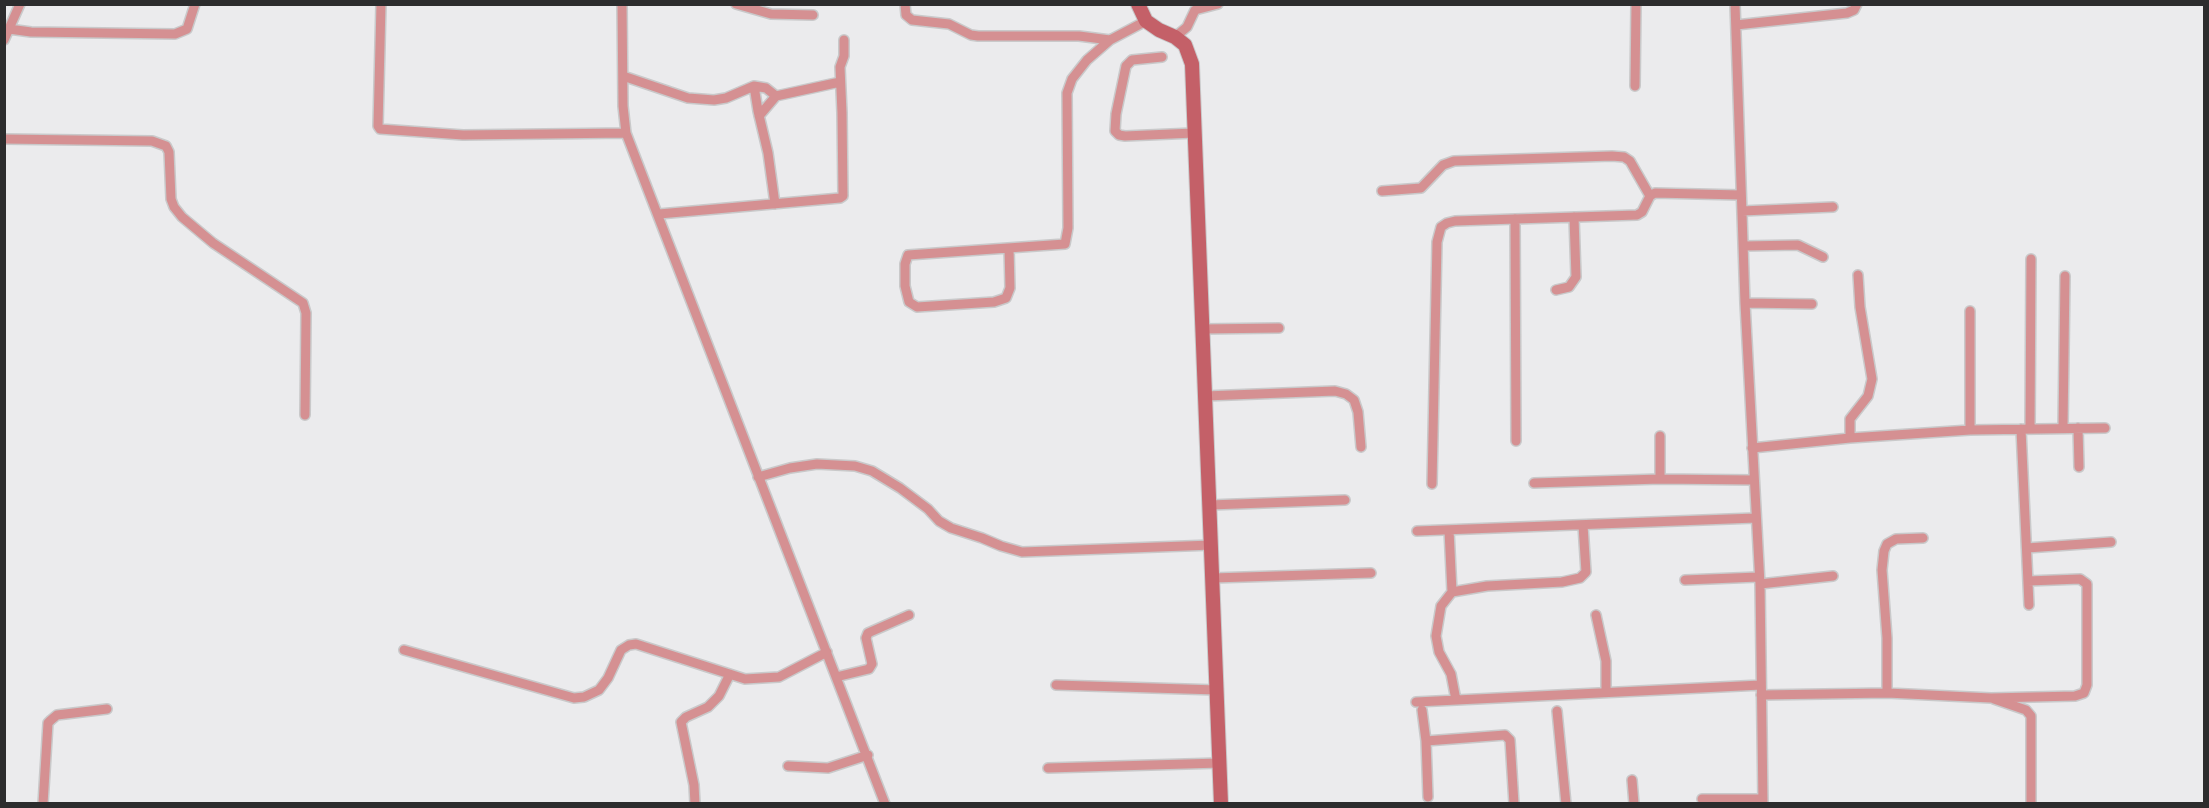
<!DOCTYPE html>
<style>
body{margin:0}
#map{position:relative;width:2209px;height:808px;overflow:hidden;background:#ebebed;font-family:"Alegreya Sans",sans-serif}
canvas{display:block}
.frame{position:absolute;inset:0;border:6px solid #2c2c2d;pointer-events:none}
</style>
<div id="map">
<canvas width="2209" height="808"></canvas>
<div class="frame"></div>
</div>
<script>
const g = document.querySelector('canvas').getContext('2d');
g.lineJoin = 'round';
const shape = rows => new Path2D(rows.map(r => 'M' + r).join(''));
function stroke(path, color, width, dash) { g.strokeStyle = color; g.lineWidth = width; g.lineCap = dash ? 'butt' : 'round'; g.setLineDash(dash || []); g.stroke(path); }
const street = shape([
 [381,4,378,126,380,129,463,135,626,133],
 [622,4,623,106,626,133,885,804],
 [736,4,771,14,813,15],
 [905,4,906,15,912,20,949,24,971,35,978,36,1079,36,1110,40,1146,21],
 [1735,4,1745,303,1760,584,1763,804],
 [1736,25,1847,13,1854,10,1857,4],
 [9,29,31,32,175,34,187,29,195,4],
 [1175,37,1187,27,1195,10,1218,4],
 [4,40,20,4],
 [1162,57,1132,60,1126,66,1116,114,1115,131,1119,135,1125,136,1194,133],
 [623,76,688,98,714,100,726,98,754,86,766,88,776,96,840,82],
 [754,86,758,111,768,153,775,204],
 [1635,86,1636,4],
 [759,116,776,96],
 [4,139,152,141,166,146,169,152,171,199,174,207,182,217,213,243,303,303,306,313,305,415],
 [1382,191,1421,188,1443,165,1454,161,1612,156,1624,157,1630,161,1650,196],
 [1742,211,1833,207],
 [659,214,840,198,843,196,842,113,840,67,844,56,844,40],
 [1515,219,1516,441],
 [1744,246,1798,245,1823,257],
 [1009,248,1010,288,1006,298,994,302,917,307,909,302,905,286,905,264,908,255,1065,244,1068,228,1067,93,1072,79,1087,60,1110,40],
 [1556,290,1569,287,1576,277,1574,217],
 [1745,303,1812,304],
 [1203,329,1279,328],
 [1205,396,1335,391,1346,394,1354,400,1358,412,1361,447],
 [2063,428,2065,276],
 [2078,428,2079,467],
 [2021,429,2029,605],
 [2030,429,2031,259],
 [1970,430,1970,311],
 [1660,436,1660,479],
 [1850,438,1850,419,1868,396,1872,379,1860,307,1858,275],
 [1752,448,1850,438,1970,430,2105,428],
 [758,477,790,468,817,464,855,466,872,471,900,488,928,509,939,521,951,528,982,538,1001,546,1022,552,1212,545],
 [1534,483,1660,479,1754,480],
 [1432,484,1437,242,1441,227,1447,223,1455,221,1637,215,1642,212,1650,196,1655,193,1741,195],
 [1210,505,1345,500],
 [1449,530,1452,592,1441,606,1436,636,1439,652,1451,674,1456,700],
 [1417,531,1755,518],
 [2027,548,2111,542],
 [1213,578,1371,573],
 [1685,580,1758,577],
 [1760,584,1833,576],
 [1452,592,1487,586,1562,582,1580,578,1586,572,1583,525],
 [1596,615,1606,661,1606,692],
 [404,650,574,698,584,697,599,690,608,678,621,650,629,645,636,644,745,679,779,677,827,652],
 [836,677,869,669,872,664,866,638,868,633,909,615],
 [1056,685,1217,690],
 [1887,693,1887,638,1882,570,1884,551,1887,544,1896,539,1923,538],
 [1761,695,1887,693,1991,698,2075,696,2084,693,2087,685,2087,584,2080,579,2028,581],
 [1994,699,2026,710,2031,716,2031,804],
 [1416,702,1761,685],
 [1422,710,1426,741],
 [1557,711,1566,804],
 [788,766,828,768,868,755],
 [1048,768,1220,763],
 [1632,780,1634,804],
 [1428,797,1426,741,1505,735,1510,740,1514,804],
 [1702,799,1763,799],
 [43,804,48,723,51,720,57,715,107,709],
 [695,804,694,785,681,722,686,717,708,707,719,696,730,674]
]);
const secondary = shape([
 [1138,4,1146,21,1159,30,1175,37,1185,45,1192,64,1221,804]
]);
stroke(street, '#c9c9ca', 12);
stroke(secondary, '#c9c9ca', 16);
stroke(street, '#d59092', 9);
stroke(secondary, '#c46068', 14);
</script>
